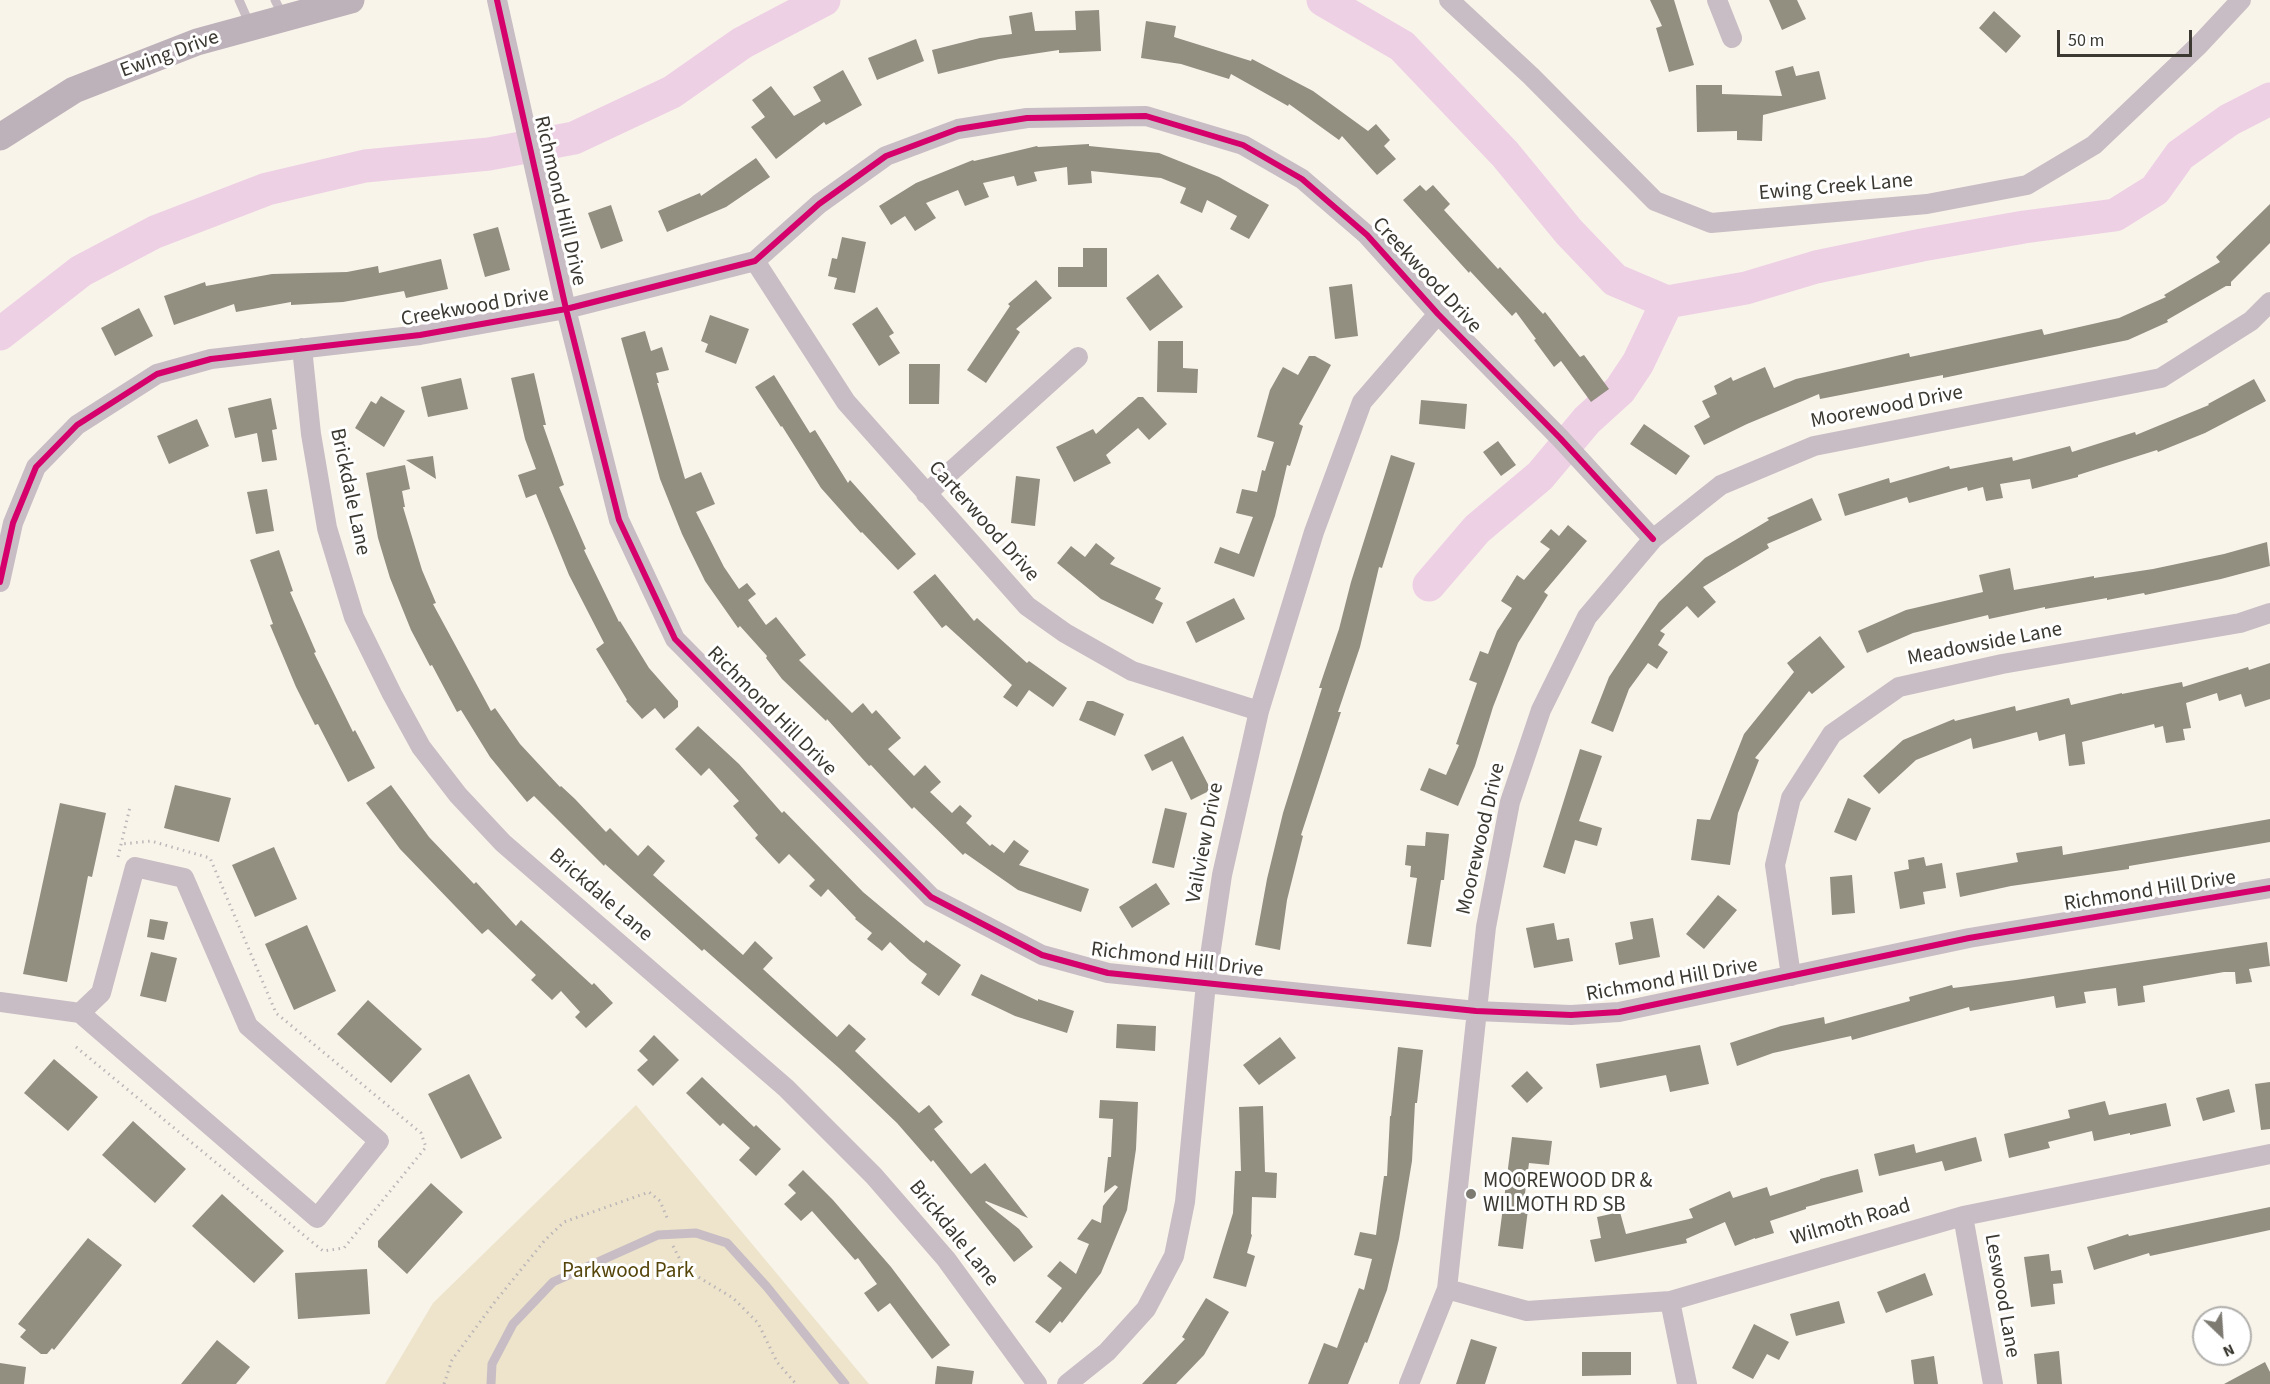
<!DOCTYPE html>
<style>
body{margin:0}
#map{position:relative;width:2270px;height:1384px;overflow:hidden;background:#f8f4ea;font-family:"Source Sans 3",sans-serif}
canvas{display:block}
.north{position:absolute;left:2192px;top:1306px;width:60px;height:60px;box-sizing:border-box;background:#fff;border:2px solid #b1b0ad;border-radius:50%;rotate:155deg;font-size:16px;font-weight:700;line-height:24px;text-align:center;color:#3b3931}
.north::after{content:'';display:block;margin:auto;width:21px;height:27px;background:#7d7a72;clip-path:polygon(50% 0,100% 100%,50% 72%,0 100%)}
.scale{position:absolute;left:2057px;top:30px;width:135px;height:27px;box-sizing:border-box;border:3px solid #3b3931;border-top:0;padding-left:8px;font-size:18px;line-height:21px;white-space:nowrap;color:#3b3931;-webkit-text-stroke:4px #fff;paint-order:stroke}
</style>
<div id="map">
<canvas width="2270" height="1384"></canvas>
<div class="north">N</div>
<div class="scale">50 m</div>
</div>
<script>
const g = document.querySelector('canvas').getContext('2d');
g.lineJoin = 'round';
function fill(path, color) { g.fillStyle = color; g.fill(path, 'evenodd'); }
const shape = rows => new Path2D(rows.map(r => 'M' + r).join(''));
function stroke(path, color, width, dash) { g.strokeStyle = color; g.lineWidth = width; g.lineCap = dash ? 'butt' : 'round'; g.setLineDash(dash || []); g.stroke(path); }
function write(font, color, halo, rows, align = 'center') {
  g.font = font + ' "Source Sans 3",sans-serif'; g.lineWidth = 6; g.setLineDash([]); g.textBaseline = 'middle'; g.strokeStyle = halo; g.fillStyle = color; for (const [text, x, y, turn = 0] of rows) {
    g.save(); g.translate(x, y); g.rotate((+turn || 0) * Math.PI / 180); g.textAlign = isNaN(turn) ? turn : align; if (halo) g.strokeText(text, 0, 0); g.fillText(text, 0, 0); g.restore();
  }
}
fill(shape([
 [636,1105,869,1384,385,1384,433,1303]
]), '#ede4cb');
stroke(shape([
 [1323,0,1402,46,1505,154,1569,232,1615,280,1667,302,1746,288,1816,267,1922,245,2024,227,2115,215,2155,190,2180,155,2229,120,2270,99],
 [0,334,81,271,155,232,267,189,365,166,489,154,574,138,672,92,742,43,824,0],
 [1429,585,1477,529,1540,476,1587,420,1620,390,1638,363,1667,302]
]), '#eed0e5', 33);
fill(shape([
 [1650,0,1674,0,1694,65,1669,72,1656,28,1662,26],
 [1769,0,1797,0,1806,19,1782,30],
 [1099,10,1101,51,1059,53,1059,50,999,59,938,74,932,50,980,38,1012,34,1009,16,1032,12,1035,31,1076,30,1075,11],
 [1994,11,2021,36,2006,53,1979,28],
 [1146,21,1176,26,1174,37,1251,61,1252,59,1313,91,1368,131,1376,124,1390,140,1384,146,1396,159,1377,175,1342,136,1339,140,1289,104,1288,106,1231,74,1229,79,1181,64,1141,58],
 [916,39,924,61,877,80,868,58],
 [1793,66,1796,76,1819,71,1826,99,1763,115,1762,141,1737,140,1737,131,1697,132,1696,85,1722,85,1722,94,1782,96,1775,71],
 [843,70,862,105,826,125,824,122,776,159,751,127,765,117,752,100,771,86,794,116,821,101,813,87],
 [1089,144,1089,146,1159,153,1219,177,1269,205,1249,239,1230,229,1237,216,1207,200,1202,213,1180,203,1186,188,1161,178,1091,171,1092,183,1068,185,1067,167,1034,172,1037,181,1017,186,1014,176,983,183,989,197,965,206,958,190,926,203,936,218,915,231,905,216,891,225,879,206,916,183,973,160,974,161,1037,146,1038,147],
 [756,158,770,177,726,207,667,232,658,211,700,193,701,196],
 [1420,185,1426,191,1433,185,1450,204,1444,210,1498,269,1500,267,1543,314,1545,312,1580,357,1584,355,1609,389,1591,402,1561,361,1554,367,1534,340,1536,339,1516,312,1512,316,1470,271,1469,273,1403,200],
 [2270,204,2270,243,2231,282,2231,286,2226,286,2167,320,2168,322,2128,340,1943,378,1943,375,1820,399,1819,394,1747,424,1704,445,1694,426,1710,417,1702,401,1717,394,1714,386,1731,377,1733,381,1765,367,1774,388,1796,379,1909,353,1910,357,2042,329,2044,335,2119,318,2166,297,2164,295,2220,262,2216,257],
 [611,205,623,241,601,249,588,213],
 [498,227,510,270,485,277,473,234],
 [842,237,866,242,855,293,834,289,837,278,828,276,832,258,837,259],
 [1083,248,1107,248,1107,287,1058,287,1058,267,1083,267],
 [441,259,448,289,406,298,404,291,343,302,291,305,291,302,236,312,234,304,174,325,164,296,205,282,206,286,272,274,347,272,378,266,379,273],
 [1158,274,1183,307,1150,331,1126,298],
 [1036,280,1052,298,1016,329,1020,332,986,383,967,370,1010,306,1008,304],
 [1352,284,1358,336,1335,339,1329,287],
 [877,307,894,333,889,336,900,353,879,366,852,324],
 [139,308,153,336,115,356,101,328],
 [710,315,749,329,736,364,705,352,708,344,701,341],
 [645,331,651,351,662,347,669,370,656,373,659,383,657,383,685,479,701,472,715,504,696,512,724,567,739,589,747,583,756,594,748,600,766,625,776,617,806,655,799,660,852,713,863,703,872,714,876,710,901,738,888,749,914,776,925,765,941,782,930,792,952,813,960,805,972,816,966,823,990,846,992,844,1004,853,1014,840,1029,851,1019,865,1089,889,1081,912,1018,890,965,853,963,855,914,807,912,809,871,765,869,766,827,719,826,721,782,679,766,658,767,656,740,626,738,628,705,581,682,534,660,479,621,338],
 [1158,341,1183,341,1183,368,1198,369,1197,393,1157,392],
 [1309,356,1315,356,1331,365,1299,424,1303,426,1290,466,1287,465,1275,516,1254,577,1214,563,1220,547,1239,554,1253,517,1236,513,1242,489,1257,492,1262,470,1265,471,1274,442,1257,437,1270,390,1283,367,1298,375],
 [909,364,940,364,939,404,909,404],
 [534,373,546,425,543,425,564,485,559,487,586,549,584,550,619,622,620,621,649,668,678,701,678,707,664,719,655,708,642,719,626,701,627,700,596,649,604,643,569,575,536,494,526,498,518,475,536,469,525,439,511,378],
 [774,375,810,433,815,430,848,483,850,480,916,554,898,570,862,532,861,533,821,488,782,426,781,427,755,387],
 [461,378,468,409,428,417,421,387],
 [2254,379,2266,401,2205,433,2158,452,2157,450,2078,475,2078,477,2032,489,2030,479,2000,484,2003,498,1986,501,1983,487,1968,491,1967,487,1909,503,1907,497,1845,516,1838,494,1889,478,1890,483,1949,466,1950,469,2012,457,2013,461,2070,446,2072,452,2135,432,2136,435,2209,405,2208,404],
 [381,396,405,411,384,447,355,428,371,401,376,404],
 [1138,397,1143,397,1167,424,1149,440,1138,428,1106,455,1111,463,1074,482,1056,447,1093,429,1096,434],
 [271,398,277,429,272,430,277,460,262,462,257,433,235,438,228,408],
 [1421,400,1467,404,1465,429,1419,424],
 [197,419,209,446,169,464,157,436],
 [1644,424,1690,456,1676,475,1630,444],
 [1498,441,1516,465,1501,476,1483,452],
 [1391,455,1415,463,1382,568,1379,567,1360,647,1338,712,1341,712,1301,835,1303,836,1287,900,1280,950,1255,945,1267,879,1283,813,1322,688,1319,688,1339,629,1351,582],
 [433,456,436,479,406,460],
 [405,465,410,489,402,491,405,507,403,507,422,570,436,603,433,604,491,711,495,708,520,744,560,787,561,786,575,799,606,832,610,828,638,856,648,845,665,861,653,875,743,955,755,941,773,958,763,969,837,1037,849,1024,866,1039,855,1051,919,1113,929,1105,943,1122,934,1129,971,1174,985,1163,1028,1218,986,1201,985,1202,1019,1229,1033,1247,1014,1262,933,1160,931,1162,897,1123,839,1068,704,949,702,951,605,864,604,866,534,796,527,802,490,757,461,710,457,712,432,665,430,666,411,630,390,578,378,538,366,473],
 [1016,476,1040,479,1035,526,1011,523],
 [267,489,274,531,256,534,247,492],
 [1812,498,1822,520,1767,544,1769,548,1703,587,1716,602,1698,618,1687,606,1660,631,1665,634,1658,645,1668,652,1657,669,1648,663,1629,689,1613,732,1591,723,1609,677,1659,602,1705,558,1769,520,1767,518],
 [1568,525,1587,541,1544,592,1548,595,1518,643,1493,707,1475,766,1458,806,1420,790,1429,768,1446,775,1459,745,1456,744,1477,683,1469,680,1480,651,1488,654,1497,631,1512,608,1501,601,1517,575,1524,580,1550,549,1540,542,1551,529,1559,536],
 [2267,542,2270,566,2221,579,2145,595,2144,593,2107,600,2107,598,2045,609,2045,607,1989,619,1988,615,1913,633,1867,653,1858,631,1906,610,1983,592,1979,575,2010,568,2014,590,2094,576,2094,578,2153,569,2224,554],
 [1096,543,1115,558,1110,564,1161,588,1155,599,1163,603,1153,624,1101,599,1057,563,1071,546,1085,557],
 [279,550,293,591,290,592,316,652,314,653,353,732,355,730,375,768,348,782,318,724,315,725,296,687,270,625,273,624,250,560],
 [935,574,974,621,977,618,1027,663,1029,661,1067,688,1053,707,1029,690,1017,707,1003,697,1012,685,946,625,942,628,913,592],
 [1234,598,1245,619,1196,643,1186,622],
 [1820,636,1845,667,1812,694,1809,691,1755,758,1759,760,1738,813,1730,865,1691,860,1697,819,1710,820,1744,734,1794,672,1787,663],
 [2270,663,2270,699,2245,707,2241,694,2219,701,2217,693,2186,703,2191,728,2183,729,2185,740,2166,743,2163,726,2155,728,2154,724,2082,742,2085,764,2069,766,2065,734,2039,741,2037,732,1973,749,1971,738,1916,760,1879,794,1863,776,1903,740,1954,719,1955,721,2015,706,2016,711,2069,698,2071,705,2122,693,2122,694,2182,682,2183,687,2248,667,2249,670],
 [1087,701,1093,701,1124,714,1115,736,1079,720],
 [698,726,739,764,782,813,784,811,863,892,924,943,926,940,961,965,939,996,921,983,927,974,910,961,890,942,882,951,867,939,872,933,855,919,856,918,828,889,821,897,809,886,815,880,789,854,779,864,755,838,758,835,733,806,739,801,709,768,701,776,675,749],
 [1183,736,1211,790,1191,800,1172,761,1152,771,1144,755],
 [1580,749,1602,756,1579,821,1602,828,1597,846,1575,840,1565,874,1543,867],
 [175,785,231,798,219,842,164,828],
 [391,785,429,837,474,884,476,882,516,926,521,920,592,985,594,983,613,1003,586,1028,575,1017,580,1012,561,991,552,1000,531,980,536,975,488,929,482,934,400,849,366,803],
 [1848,798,1871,808,1856,841,1834,832],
 [60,803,106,813,92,877,88,876,67,982,23,974],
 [1165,808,1187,813,1174,868,1152,863],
 [2270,819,2270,842,2129,866,2129,869,2011,886,1960,897,1956,873,2018,862,2016,853,2062,846,2063,855],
 [1426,832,1449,834,1444,880,1441,880,1431,947,1407,944,1417,878,1410,877,1411,866,1405,865,1407,845,1425,846],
 [274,847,297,899,255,917,232,865],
 [1924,857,1926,866,1942,863,1946,888,1923,892,1925,904,1900,909,1894,872,1909,869,1908,860],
 [1852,875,1855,913,1832,915,1830,877],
 [1156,883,1170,904,1132,928,1119,907],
 [1718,895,1737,910,1704,949,1686,934],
 [1653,918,1660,957,1619,965,1615,943,1633,939,1630,922],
 [150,919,168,922,164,940,147,937],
 [1554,923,1557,940,1569,938,1573,961,1534,968,1526,928],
 [307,925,336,991,294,1010,265,944],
 [2267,942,2270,966,2249,969,2252,982,2236,984,2235,972,2224,972,2143,986,2145,1002,2118,1006,2116,988,2084,992,2086,1003,2056,1008,2054,996,1970,1011,1969,1007,1852,1040,1851,1036,1773,1053,1737,1066,1730,1043,1781,1026,1824,1017,1825,1024,1910,1001,1909,997,1952,985,1953,988,2016,980],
 [151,952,177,958,166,1002,140,996],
 [981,974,1038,1001,1038,999,1074,1011,1067,1033,1015,1016,971,995],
 [368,1000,422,1049,391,1083,337,1034],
 [1117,1024,1156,1026,1155,1051,1116,1048],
 [654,1035,679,1060,653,1086,637,1070,648,1060,639,1051],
 [1280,1037,1296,1058,1259,1085,1243,1065],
 [1700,1045,1709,1084,1670,1092,1666,1075,1600,1088,1596,1064],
 [1398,1047,1423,1050,1417,1103,1415,1103,1412,1161,1399,1239,1387,1290,1367,1343,1365,1342,1348,1384,1308,1384,1324,1343,1337,1348,1359,1288,1364,1290,1372,1259,1354,1255,1360,1232,1376,1235,1384,1176,1387,1176,1390,1116,1391,1116],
 [54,1059,98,1097,68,1131,24,1093],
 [1527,1071,1543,1088,1527,1103,1511,1086],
 [469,1074,502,1138,461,1159,428,1094],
 [702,1077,754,1127,756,1125,781,1149,756,1176,739,1160,750,1148,723,1123,720,1126,686,1093],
 [2270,1082,2270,1129,2261,1130,2255,1084],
 [2229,1089,2235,1112,2203,1121,2196,1098],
 [1100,1100,1138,1102,1136,1149,1127,1210,1101,1273,1062,1323,1060,1321,1050,1333,1035,1322,1062,1288,1047,1276,1060,1261,1076,1274,1089,1244,1077,1239,1092,1219,1101,1223,1103,1206,1118,1187,1115,1185,1104,1193,1108,1157,1111,1157,1113,1119,1099,1118],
 [2105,1101,2109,1115,2166,1103,2171,1126,2130,1135,2130,1133,2094,1141,2092,1131,2048,1142,2050,1148,2009,1158,2004,1134,2070,1118,2068,1110],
 [1263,1106,1265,1172,1277,1173,1276,1198,1252,1197,1251,1234,1252,1235,1247,1253,1255,1256,1246,1287,1213,1278,1233,1213,1235,1171,1241,1171,1239,1107],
 [133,1121,186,1169,155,1203,102,1155],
 [1512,1137,1552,1141,1549,1165,1529,1163,1524,1201,1529,1202,1523,1249,1498,1246],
 [1976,1137,1982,1161,1945,1171,1942,1161,1879,1176,1874,1154,1914,1144,1916,1153],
 [1858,1169,1863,1192,1806,1207,1806,1209,1770,1221,1774,1233,1755,1239,1755,1238,1735,1246,1725,1222,1686,1239,1687,1243,1595,1262,1590,1240,1601,1238,1597,1217,1620,1212,1626,1234,1693,1218,1689,1209,1730,1191,1733,1198,1767,1187,1770,1196,1820,1180,1820,1179],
 [803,1170,833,1200,891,1267,950,1345,932,1359,890,1303,878,1312,864,1293,877,1284,858,1258,855,1260,812,1211,801,1221,784,1204,796,1193,788,1185],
 [431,1183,463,1212,407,1274,378,1247,378,1241],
 [222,1194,284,1251,254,1283,192,1226],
 [2270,1207,2270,1230,2150,1256,2149,1253,2094,1270,2087,1247,2128,1234,2129,1236],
 [88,1238,122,1265,54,1350,52,1348,47,1354,41,1354,20,1337,26,1330,18,1324],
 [2049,1254,2051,1271,2061,1270,2063,1283,2053,1284,2055,1304,2031,1307,2024,1257],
 [367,1269,370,1314,298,1319,295,1273],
 [1925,1273,1933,1295,1886,1313,1877,1292],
 [1206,1298,1229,1312,1204,1355,1176,1384,1142,1384,1185,1339,1182,1337],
 [1839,1301,1845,1323,1796,1336,1790,1314],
 [1754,1324,1789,1342,1779,1360,1767,1354,1753,1379,1732,1368],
 [1471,1339,1497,1347,1485,1384,1456,1384],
 [217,1340,250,1367,236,1384,181,1384],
 [2059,1351,2062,1384,2037,1384,2034,1354],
 [1582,1352,1631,1352,1631,1375,1582,1376],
 [1934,1356,1938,1384,1914,1384,1911,1360],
 [2265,1362,2270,1372,2270,1384,2224,1384],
 [0,1363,26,1367,24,1384,0,1384],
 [937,1366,974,1371,972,1384,935,1384]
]), '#928e80');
stroke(shape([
 [118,857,130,807],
 [76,1047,323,1251,344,1248,426,1147,421,1133,276,1013,210,858,151,841,122,844],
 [673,1246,685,1269,733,1298,758,1323,777,1362,796,1384],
 [444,1384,452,1360,494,1303,545,1240,564,1222,649,1192,660,1201,668,1220]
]), '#bdb6b8', 3, [1.5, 4.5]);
stroke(shape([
 [239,0,250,25],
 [275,0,283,16],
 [491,1384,492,1364,513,1324,553,1282,658,1235,696,1233,727,1243,767,1287,845,1384]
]), '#c8bdc4', 9);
stroke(shape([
 [497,0,566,309,619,520,675,639,931,897,1042,955,1108,973,1476,1011,1571,1015,1619,1012,1969,938,2270,888],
 [1449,0,1531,76,1655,201,1711,223,1927,204,2027,185,2094,145,2199,45,2241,0],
 [1717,0,1732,38],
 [755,261,846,402,1027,606,1065,633,1132,671,1259,711],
 [302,348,311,434,327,528,354,617,392,694,421,747,458,795,503,843,786,1088,874,1176,946,1259,1037,1384],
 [926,494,1078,357],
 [0,582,13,523,36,467,77,425,157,374,211,359,420,335,566,309,755,261,819,204,886,156,958,129,1027,118,1146,116,1243,145,1302,179,1367,235,1438,314,1560,438,1653,539],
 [1791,976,1775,865,1791,798,1832,734,1899,687,2002,664,2240,623,2270,613],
 [0,1002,80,1013,317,1218,379,1141,248,1026,184,878,135,867,101,993,80,1013],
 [1963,1216,1993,1384],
 [1447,1289,1527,1311,1670,1301,1963,1216,2270,1154],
 [1670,1301,1687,1384],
 [1067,1384,1107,1352,1146,1309,1174,1256,1185,1202,1206,983,1222,875,1259,711,1314,532,1362,402,1438,314],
 [1409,1384,1447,1289,1486,927,1510,802,1541,710,1587,617,1653,539,1721,485,1814,446,2161,378,2251,321,2270,302]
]), '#c8bdc4', 20);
stroke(shape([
 [0,137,74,90,197,42,351,0]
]), '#bdb1ba', 27);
stroke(shape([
 [497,0,566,309,619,520,675,639,931,897,1042,955,1108,973,1476,1011,1571,1015,1619,1012,1969,938,2270,888],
 [0,582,13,523,36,467,77,425,157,374,211,359,420,335,566,309,755,261,819,204,886,156,958,129,1027,118,1146,116,1243,145,1302,179,1367,235,1438,314,1560,438,1653,539]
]), '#d6006c', 6);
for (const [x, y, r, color] of [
 [1471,1194,6,"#7d7a72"]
]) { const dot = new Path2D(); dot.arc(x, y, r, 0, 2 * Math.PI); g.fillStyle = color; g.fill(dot); stroke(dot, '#fff', 2); }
write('21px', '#3b3931', '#fff', [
 ["Ewing Drive",170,55,-20],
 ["Ewing Creek Lane",1836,188,-5],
 ["Richmond Hill Drive",559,201,77],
 ["Creekwood Drive",1426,276,47],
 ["Creekwood Drive",475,308,-10],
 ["Moorewood Drive",1887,408,-11],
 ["Brickdale Lane",349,492,78],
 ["Carterwood Drive",983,522,48],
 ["Meadowside Lane",1985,645,-11],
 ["Richmond Hill Drive",771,712,45],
 ["Moorewood Drive",1482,839,-77],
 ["Vailview Drive",1206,843,-79],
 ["Richmond Hill Drive",2150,892,-9],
 ["Brickdale Lane",600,896,41],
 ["Richmond Hill Drive",1177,961,7],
 ["Richmond Hill Drive",1672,981,-10],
 ["Wilmoth Road",1851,1223,-16],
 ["Brickdale Lane",953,1234,51],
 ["Leswood Lane",2001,1296,80]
]);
write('21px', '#3b3931', '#fff', [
 ["MOOREWOOD DR &",1483,1182],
 ["WILMOTH RD SB",1483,1206]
], 'left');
write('21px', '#55450a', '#fff', [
 ["Parkwood Park",628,1272]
]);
</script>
